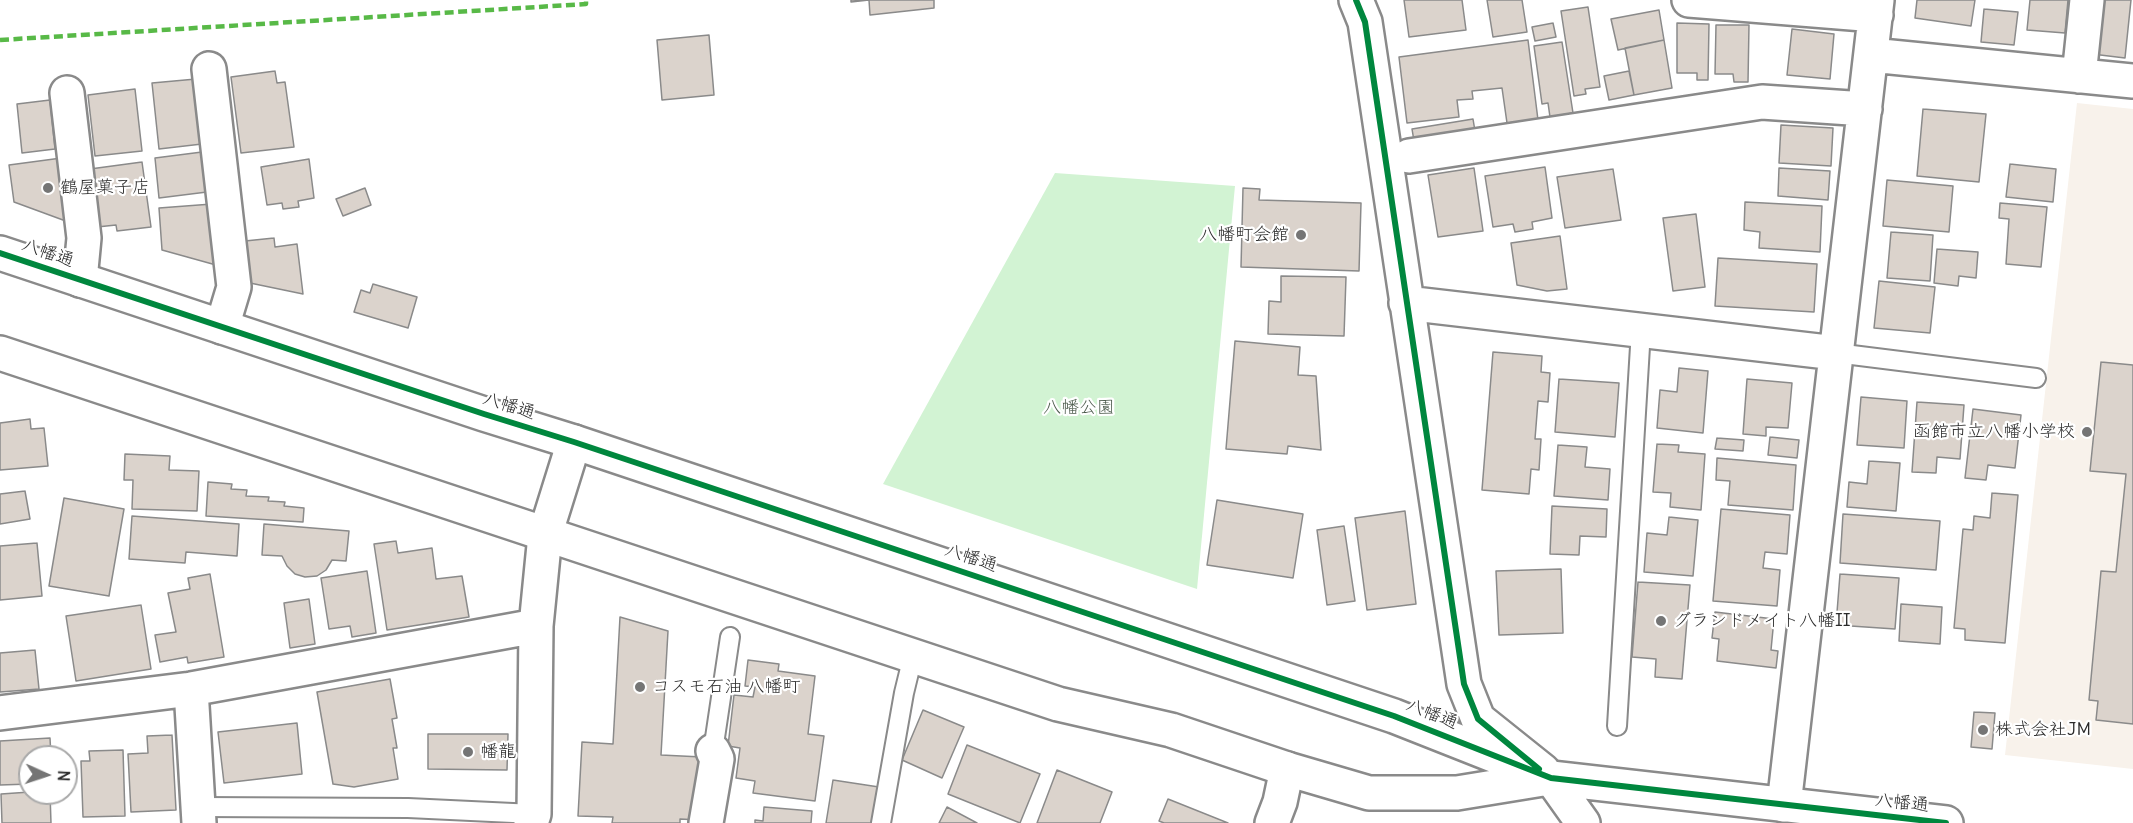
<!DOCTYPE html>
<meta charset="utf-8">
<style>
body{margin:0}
#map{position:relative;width:2133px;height:823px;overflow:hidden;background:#fff;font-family:Delius,sans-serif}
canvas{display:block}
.north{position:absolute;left:18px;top:745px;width:60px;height:60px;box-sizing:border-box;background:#fff;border:2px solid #aaa;border-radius:50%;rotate:93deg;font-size:16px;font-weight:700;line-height:24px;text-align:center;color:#2b2b2b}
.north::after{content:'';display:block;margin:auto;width:21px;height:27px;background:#757575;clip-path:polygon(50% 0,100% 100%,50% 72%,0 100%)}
</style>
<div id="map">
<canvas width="2133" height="823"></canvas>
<div class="north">N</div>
</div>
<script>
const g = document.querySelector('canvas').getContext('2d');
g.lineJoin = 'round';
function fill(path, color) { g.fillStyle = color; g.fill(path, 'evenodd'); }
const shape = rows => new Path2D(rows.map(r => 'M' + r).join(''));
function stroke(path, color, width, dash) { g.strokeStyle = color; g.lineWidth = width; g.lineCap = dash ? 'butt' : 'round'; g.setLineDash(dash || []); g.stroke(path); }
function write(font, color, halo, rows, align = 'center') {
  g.font = font + ' Delius,"Klee One",sans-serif'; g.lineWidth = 4.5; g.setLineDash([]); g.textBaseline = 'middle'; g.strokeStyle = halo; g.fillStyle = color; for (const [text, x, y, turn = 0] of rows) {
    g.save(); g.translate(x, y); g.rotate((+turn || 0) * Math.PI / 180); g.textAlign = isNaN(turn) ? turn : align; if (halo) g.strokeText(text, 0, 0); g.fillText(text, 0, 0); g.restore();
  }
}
fill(shape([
 [2077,103,2133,109,2133,769,2005,755]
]), '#f8f2eb');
fill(shape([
 [1055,173,1235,186,1197,589,883,484]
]), '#d2f3d3');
const building = shape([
 [851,0,934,0,934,8,870,15,869,0,851,2,851,0],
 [1404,0,1462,0,1466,30,1409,37,1404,0],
 [1487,0,1522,0,1527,32,1493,37,1487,0],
 [1917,0,1975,0,1971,26,1915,18,1917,0],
 [2030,0,2068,0,2065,33,2027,30,2030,0],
 [2097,0,2131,0,2125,58,2092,54,2097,0],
 [1588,7,1600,87,1585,89,1586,94,1574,96,1561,11,1588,7],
 [1984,9,2018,12,2014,45,1981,42,1984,9],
 [1659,10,1664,40,1618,50,1611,19,1659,10],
 [1553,23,1556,37,1535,41,1532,27,1553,23],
 [1677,23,1709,24,1708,80,1697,80,1697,73,1677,73,1677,23],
 [1716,25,1749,25,1748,82,1734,82,1733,74,1715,74,1716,25],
 [1792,29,1834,34,1830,79,1787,75,1792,29],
 [709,35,714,95,662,100,657,40,709,35],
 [1528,40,1538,120,1507,123,1502,88,1472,91,1473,99,1457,100,1459,117,1407,123,1399,57,1528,40],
 [1664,40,1672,88,1634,95,1625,48,1664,40],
 [1562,42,1573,113,1550,117,1548,103,1542,104,1534,46,1562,42],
 [275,71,277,83,285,82,294,147,241,153,231,77,275,71],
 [1629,71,1634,95,1609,100,1604,76,1629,71],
 [196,79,202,144,159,149,152,83,196,79],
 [135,89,142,151,95,156,88,95,135,89],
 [50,100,55,149,22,153,17,104,50,100],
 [1923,109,1986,114,1979,182,1917,176,1923,109],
 [1473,119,1475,131,1414,141,1412,129,1473,119],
 [1781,125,1833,128,1831,166,1779,163,1781,125],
 [202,152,207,192,159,198,155,158,202,152],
 [69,157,77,218,63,220,14,202,9,165,69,157],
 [309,159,314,198,298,201,299,207,283,209,282,203,267,205,261,167,309,159],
 [142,162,151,227,117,231,116,225,97,227,90,169,142,162],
 [2010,164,2056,169,2053,202,2006,197,2010,164],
 [1545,167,1552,218,1532,222,1533,229,1515,232,1513,224,1493,227,1485,176,1545,167],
 [1474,168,1483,231,1438,237,1428,175,1474,168],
 [1779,168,1830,171,1828,200,1778,196,1779,168],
 [1613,169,1621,220,1565,228,1557,177,1613,169],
 [1887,180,1953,186,1949,232,1883,226,1887,180],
 [365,188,371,205,343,216,336,199,365,188],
 [1243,188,1260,189,1259,200,1361,203,1359,271,1241,267,1243,188],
 [1745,202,1822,206,1820,252,1759,248,1760,232,1744,230,1745,202],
 [2000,203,2047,207,2041,267,2006,264,2009,219,1999,218,2000,203],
 [212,204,216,265,162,250,159,208,212,204],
 [1696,214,1705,287,1673,291,1663,218,1696,214],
 [1891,232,1933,235,1930,281,1887,278,1891,232],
 [1560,236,1567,289,1547,291,1517,285,1511,243,1560,236],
 [274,238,275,247,297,244,303,294,250,283,245,241,274,238],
 [1937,249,1978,252,1976,278,1959,276,1958,286,1934,283,1937,249],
 [1718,258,1817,264,1814,312,1715,306,1718,258],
 [1281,276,1346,277,1344,336,1268,334,1269,301,1281,302,1281,276],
 [1879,281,1935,287,1930,333,1874,328,1879,281],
 [373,284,417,297,408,328,354,312,361,290,370,293,373,284],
 [1235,341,1300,347,1298,375,1316,376,1321,450,1288,446,1287,454,1226,449,1235,341],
 [1493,352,1542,356,1541,372,1550,373,1548,402,1538,401,1535,439,1541,439,1539,470,1531,469,1529,494,1482,490,1493,352],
 [2101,362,2133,365,2133,724,2096,720,2098,701,2089,700,2101,571,2116,572,2126,474,2090,471,2101,362],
 [1679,368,1708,371,1703,433,1657,428,1660,390,1677,392,1679,368],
 [1559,379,1619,383,1615,437,1555,432,1559,379],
 [1747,379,1792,383,1788,428,1766,427,1766,436,1743,434,1747,379],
 [1861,397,1907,401,1904,448,1857,445,1861,397],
 [1917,402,1964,405,1960,459,1937,457,1936,473,1912,472,1917,402],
 [1973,409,2021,415,2015,468,1988,465,1986,480,1965,478,1973,409],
 [30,419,31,429,44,428,48,466,0,470,0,423,30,419],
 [1770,437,1799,440,1797,458,1768,455,1770,437],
 [1717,438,1744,440,1743,451,1715,449,1717,438],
 [1657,444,1679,445,1678,452,1705,454,1701,510,1670,507,1671,493,1653,492,1657,444],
 [1558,445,1587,447,1585,467,1610,469,1608,500,1554,496,1558,445],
 [125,454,170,456,169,470,199,471,197,511,132,509,133,480,124,480,125,454],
 [1717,458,1796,465,1793,510,1728,505,1730,481,1716,480,1717,458],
 [1869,461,1900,463,1896,511,1847,507,1849,482,1867,484,1869,461],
 [208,482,232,484,231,489,247,490,246,496,269,497,268,501,285,502,284,506,304,508,303,522,206,516,208,482],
 [25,491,30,519,0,524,0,494,25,491],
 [1992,493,2018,495,2005,643,1965,640,1965,629,1954,628,1963,529,1973,530,1974,516,1990,518,1992,493],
 [64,498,124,509,109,596,49,586,64,498],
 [1217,500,1303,514,1293,578,1207,565,1217,500],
 [1552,506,1607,509,1606,537,1580,536,1579,555,1550,554,1552,506],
 [1721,509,1790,515,1787,554,1765,552,1763,568,1780,570,1777,606,1713,601,1721,509],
 [1405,511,1416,604,1367,610,1355,518,1405,511],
 [1843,514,1940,521,1936,570,1840,563,1843,514],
 [132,516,239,524,237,556,186,552,185,563,129,559,132,516],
 [1669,517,1698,520,1693,576,1644,572,1647,533,1667,535,1669,517],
 [264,524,349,531,346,561,332,560,326,570,317,576,305,577,295,574,287,566,282,556,262,555,264,524],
 [1344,526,1355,601,1327,605,1317,530,1344,526],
 [396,541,398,553,432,548,436,579,462,576,469,617,387,630,374,544,396,541],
 [37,543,42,596,0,600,0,546,37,543],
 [1561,569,1563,633,1499,635,1496,571,1561,569],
 [367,571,376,633,352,637,350,626,329,629,321,578,367,571],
 [210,574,224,657,188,663,187,657,160,662,155,635,176,632,168,593,190,589,188,578,210,574],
 [1840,574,1899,578,1895,629,1836,625,1840,574],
 [1638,582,1690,585,1682,679,1655,677,1656,659,1632,657,1638,582],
 [309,599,315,644,290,648,284,603,309,599],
 [1901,604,1942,607,1940,644,1899,641,1901,604],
 [141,605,151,669,76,681,66,616,141,605],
 [1715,612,1774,619,1771,650,1778,651,1776,668,1717,661,1719,639,1712,638,1715,612],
 [620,617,668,631,661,755,702,757,699,820,680,819,680,823,612,823,613,817,578,816,582,742,613,744,620,617],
 [35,650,39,689,0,692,0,653,35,650],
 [748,660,779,664,778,671,815,676,808,734,824,736,815,801,753,793,755,781,736,778,740,748,728,746,734,695,753,697,755,687,745,686,748,660],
 [390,679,397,718,392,719,397,748,393,748,398,779,354,787,333,784,317,692,390,679],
 [923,710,964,727,942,778,902,760,923,710],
 [1974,712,1995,713,1992,749,1971,747,1974,712],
 [297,723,302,774,224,783,218,732,297,723],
 [428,734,508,734,507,770,428,769,428,734],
 [172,735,176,810,131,812,128,754,148,753,147,736,172,735],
 [50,738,51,757,30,757,30,784,0,785,0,741,50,738],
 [967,745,1040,774,1020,823,948,794,967,745],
 [123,750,125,816,83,817,81,761,90,761,89,751,123,750],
 [1057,770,1112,792,1100,823,1037,823,1057,770],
 [833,780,879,787,873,823,826,823,833,780],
 [30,792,50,793,51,823,2,823,1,794,30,792],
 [1168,799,1228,823,1164,823,1159,821,1168,799],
 [764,807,812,811,811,823,755,823,755,820,763,821,764,807],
 [947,807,977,823,939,823,947,807]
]);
fill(building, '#dbd3cc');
stroke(building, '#8a8a8a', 1.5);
const service = shape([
 [1836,353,2036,378],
 [1617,726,1641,330],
 [713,751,730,637],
 [198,807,408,808,534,814],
 [881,823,904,693,913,656]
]);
const minor = shape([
 [1356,0,1365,22,1464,684,1478,719,1543,771],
 [1689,0,1876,15],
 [1871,55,2133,81],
 [209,69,234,287,222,327],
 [2079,76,2087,0],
 [67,93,84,238,80,280],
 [1409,156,1762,102,1865,109],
 [1406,303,1836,353],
 [191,689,199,823],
 [0,713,191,689,536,626],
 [1784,805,1877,0],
 [531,823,534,814,536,626,545,535,574,442],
 [706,823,717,759,713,751],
 [1272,823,1280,802,1287,769]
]);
const tertiary = shape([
 [0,253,484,414,574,442,1394,716,1551,778,1946,823],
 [0,353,1058,704,1171,730,1287,769,1369,793,1457,793,1549,778],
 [1551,778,1583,823]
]);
stroke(service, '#8a8a8a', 22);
stroke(minor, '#8a8a8a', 38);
stroke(tertiary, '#8a8a8a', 38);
stroke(service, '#fff', 18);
stroke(minor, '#fff', 33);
stroke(tertiary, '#fff', 33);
stroke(shape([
 [0,40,586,4,586,0]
]), '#58b947', 4.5, [9, 4.5]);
stroke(shape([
 [1356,0,1365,22,1464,684,1478,719,1539,769],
 [0,253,484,414,574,442,1394,716,1551,778,1946,823]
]), '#00873e', 6);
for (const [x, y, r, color] of [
 [48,188,6,"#757575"],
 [1301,235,6,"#757575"],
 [2087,432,6,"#757575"],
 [1661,621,6,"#757575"],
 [640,687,6,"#757575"],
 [1983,730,6,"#757575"],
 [468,752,6,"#757575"]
]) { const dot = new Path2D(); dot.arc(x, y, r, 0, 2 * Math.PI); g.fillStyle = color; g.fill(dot); stroke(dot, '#fff', 2); }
write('18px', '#2b2b2b', '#fff', [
 ["鶴屋菓子店",60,188],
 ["八幡町会館",1289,235,"right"],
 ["函館市立八幡小学校",2075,432,"right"],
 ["グランドメイト八幡II",1673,621],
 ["コスモ石油 八幡町",652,687],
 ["株式会社JM",1995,730],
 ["幡龍",480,752]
], 'left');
write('18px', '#2b2b2b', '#fff', [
 ["八幡通",48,253,19],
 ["八幡通",509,406,17],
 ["八幡通",971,558,18],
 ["八幡通",1432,714,22],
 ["八幡通",1902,803,6]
]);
write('18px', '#4c5a4c', '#fff', [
 ["八幡公園",1079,408]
]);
</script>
